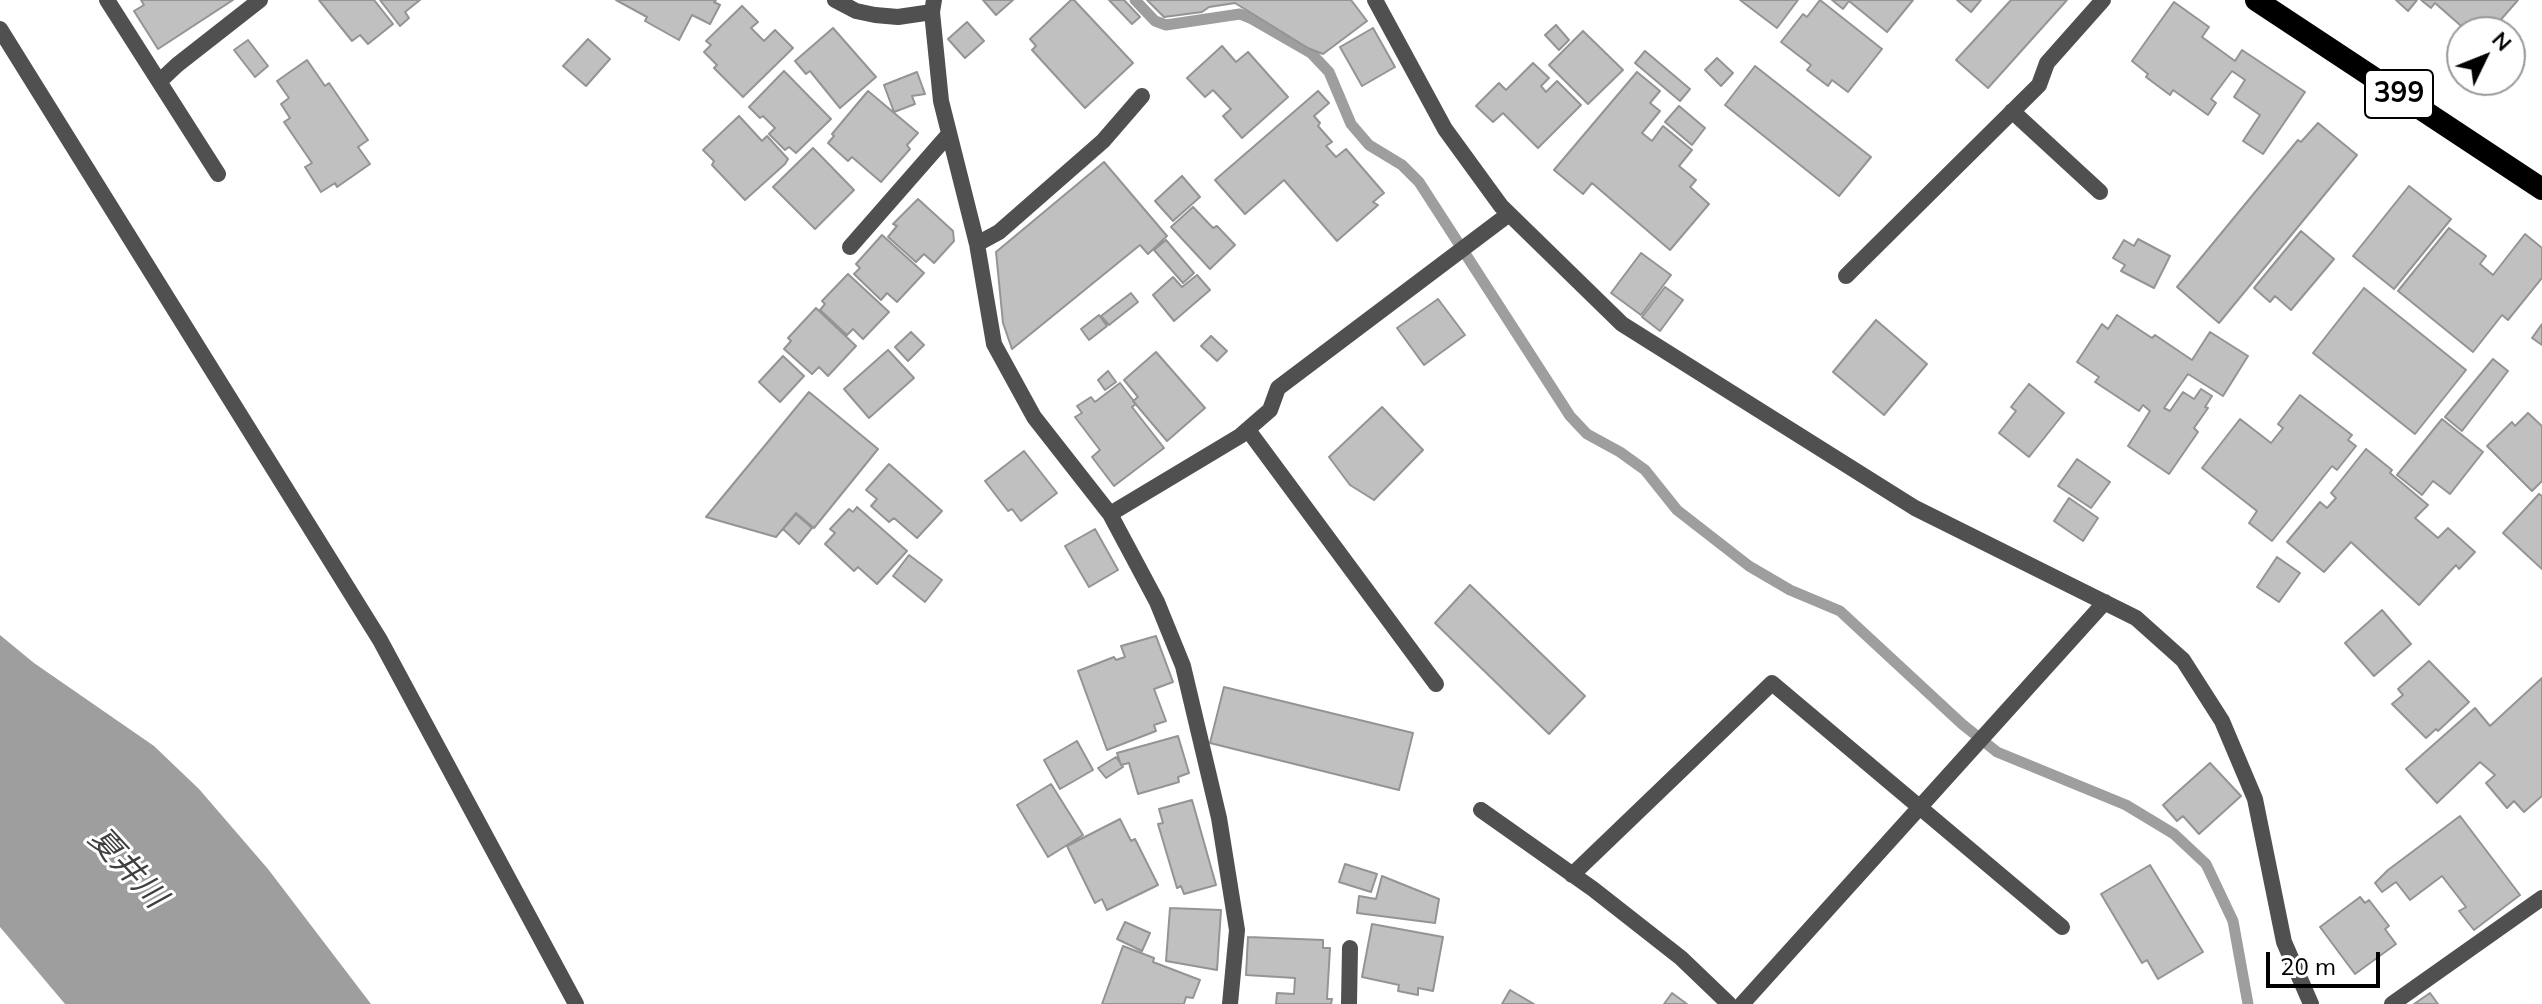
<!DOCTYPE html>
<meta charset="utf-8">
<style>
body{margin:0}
#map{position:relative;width:2542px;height:1004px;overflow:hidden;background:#fff;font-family:Mulish,sans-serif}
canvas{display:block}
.north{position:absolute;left:2446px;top:16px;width:80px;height:80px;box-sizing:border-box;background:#fff;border:2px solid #999;border-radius:50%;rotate:47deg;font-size:22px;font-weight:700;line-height:32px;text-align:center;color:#000}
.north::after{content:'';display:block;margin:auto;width:28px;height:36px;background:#000;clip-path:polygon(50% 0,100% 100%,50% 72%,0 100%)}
.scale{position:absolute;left:2266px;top:952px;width:114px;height:36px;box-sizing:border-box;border:4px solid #000;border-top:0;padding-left:10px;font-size:24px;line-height:28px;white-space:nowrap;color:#000;-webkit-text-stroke:6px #fff;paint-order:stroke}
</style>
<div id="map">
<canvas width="2542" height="1004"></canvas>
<div class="north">N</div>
<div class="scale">20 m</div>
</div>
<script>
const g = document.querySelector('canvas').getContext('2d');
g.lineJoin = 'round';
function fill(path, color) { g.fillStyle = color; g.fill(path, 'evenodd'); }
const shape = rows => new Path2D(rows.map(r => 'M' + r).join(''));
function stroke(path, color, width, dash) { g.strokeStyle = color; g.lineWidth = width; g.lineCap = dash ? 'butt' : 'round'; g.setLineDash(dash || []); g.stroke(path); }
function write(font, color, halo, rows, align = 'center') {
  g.font = font + ' Mulish,"Noto Sans JP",sans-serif'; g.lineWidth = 6; g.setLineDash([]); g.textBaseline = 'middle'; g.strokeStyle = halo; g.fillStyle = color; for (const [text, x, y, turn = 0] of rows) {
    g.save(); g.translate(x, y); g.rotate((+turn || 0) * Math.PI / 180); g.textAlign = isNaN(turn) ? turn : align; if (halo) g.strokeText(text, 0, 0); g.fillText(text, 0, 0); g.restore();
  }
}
fill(shape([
 [0,635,34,663,154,746,199,789,268,869,371,1004,65,1004,0,927]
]), '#9e9e9e');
stroke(shape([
 [1135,0,1155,21,1166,25,1240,14,1252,19,1311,53,1329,72,1351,124,1369,145,1402,165,1419,182,1570,416,1587,434,1620,452,1645,470,1677,510,1749,566,1790,590,1840,611,1962,724,1997,752,2126,805,2174,834,2206,864,2233,921,2248,1004]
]), '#9e9e9e', 11);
const building = shape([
 [141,0,233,0,158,49,134,11,144,5,141,0],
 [319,0,374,0,393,24,368,44,360,35,352,41,319,0],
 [380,0,420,0,405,12,409,18,400,26,380,0],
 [616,0,716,0,714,2,720,5,710,24,692,15,679,40,645,21,647,17,616,0],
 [983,0,1013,0,996,15,983,0],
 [1071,0,1074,0,1133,63,1085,108,1032,50,1036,46,1030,39,1071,0],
 [1109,0,1124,0,1140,17,1132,24,1109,0],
 [1147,0,1351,0,1367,21,1323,54,1308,48,1235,3,1209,7,1202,12,1164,17,1147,0],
 [1740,0,1798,0,1777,28,1740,0],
 [1820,0,1882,49,1848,92,1832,80,1828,86,1807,70,1811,65,1781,42,1803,14,1807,17,1820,0],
 [1832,0,1913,0,1887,32,1849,1,1843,9,1832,0],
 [1957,0,1981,0,1971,12,1957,0],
 [2011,0,2067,0,1988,88,1956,60,2011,0],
 [2396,0,2417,0,2408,11,2396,0],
 [2421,0,2518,0,2490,32,2468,32,2435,3,2431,8,2421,0],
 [2174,2,2209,27,2202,37,2235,61,2242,50,2305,92,2263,154,2243,141,2260,115,2234,97,2245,80,2232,71,2211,99,2216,103,2208,115,2173,90,2170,95,2146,77,2148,74,2132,61,2174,2],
 [742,6,758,22,751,28,764,41,775,30,793,48,743,97,714,68,717,65,704,52,711,45,706,41,742,6],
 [967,22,984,41,965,58,948,39,967,22],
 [1556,25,1569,40,1559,50,1545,35,1556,25],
 [833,28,876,77,840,108,810,71,806,74,795,61,833,28],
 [1373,28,1395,67,1362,86,1340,47,1373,28],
 [1583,31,1623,70,1588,104,1549,65,1583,31],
 [588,39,610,59,586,86,563,66,588,39],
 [248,40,268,66,255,77,234,50,248,40],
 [1222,46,1236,62,1248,52,1288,97,1242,138,1223,116,1231,109,1213,90,1205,97,1187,78,1222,46],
 [1645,51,1690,89,1680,101,1635,63,1645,51],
 [1717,58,1733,73,1721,86,1705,70,1717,58],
 [307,60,325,86,329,83,368,140,358,147,370,164,337,187,335,183,321,192,305,167,312,163,284,122,290,118,281,104,289,98,277,81,307,60],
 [1533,63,1549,78,1541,86,1546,92,1557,81,1581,105,1538,148,1503,113,1493,122,1476,106,1499,83,1506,90,1533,63],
 [1755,66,1871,157,1839,196,1725,105,1755,66],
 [784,71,831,119,796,153,789,147,785,150,769,134,775,128,763,116,760,118,749,107,784,71],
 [917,72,925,94,912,96,915,104,894,112,884,85,917,72],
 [1637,72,1660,91,1650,103,1660,111,1642,133,1652,141,1663,126,1692,150,1679,166,1696,180,1690,187,1709,204,1670,250,1592,183,1583,194,1554,170,1637,72],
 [868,91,918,133,907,145,910,149,881,182,852,157,848,161,828,143,834,136,832,134,868,91],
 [1318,91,1329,103,1314,116,1320,123,1318,126,1332,142,1326,146,1336,157,1346,149,1384,193,1373,202,1378,205,1337,241,1284,180,1245,214,1215,180,1318,91],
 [1679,106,1705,128,1692,145,1665,122,1679,106],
 [739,116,762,141,767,136,788,159,785,164,745,200,712,165,714,161,703,150,739,116],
 [2318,123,2357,155,2219,323,2177,287,2298,140,2301,142,2318,123],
 [813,148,854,190,815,229,773,187,813,148],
 [1104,162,1167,236,1148,254,1140,245,1012,349,1003,323,996,252,1104,162],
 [1182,176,1200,197,1173,221,1155,201,1182,176],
 [2409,186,2451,219,2394,289,2353,256,2409,186],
 [918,199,953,231,954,241,934,263,924,254,916,262,888,237,897,226,893,224,918,199],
 [1193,207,1213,228,1217,226,1235,245,1210,269,1171,227,1193,207],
 [2449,228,2486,256,2480,264,2493,275,2525,234,2542,248,2542,278,2508,320,2502,315,2473,352,2398,291,2449,228],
 [2301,231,2334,259,2291,310,2275,296,2270,302,2254,288,2301,231],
 [882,235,924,273,897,302,887,293,881,300,854,274,860,268,856,264,882,235],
 [2138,239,2170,256,2154,288,2121,271,2125,265,2113,258,2124,240,2134,246,2138,239],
 [1166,240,1194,273,1183,283,1154,250,1166,240],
 [1641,253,1671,275,1641,315,1611,293,1641,253],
 [848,274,889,312,863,339,853,329,847,335,820,310,825,304,822,301,848,274],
 [1197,275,1210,290,1174,321,1153,295,1173,277,1182,287,1197,275],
 [1665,287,1683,300,1660,331,1642,317,1665,287],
 [2364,288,2466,370,2415,434,2313,353,2364,288],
 [1131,293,1138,302,1109,325,1101,316,1131,293],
 [1438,299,1465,335,1424,365,1397,328,1438,299],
 [816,308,856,346,828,376,819,367,812,374,784,349,791,341,788,338,816,308],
 [1099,315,1107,326,1089,340,1081,329,1099,315],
 [2117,315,2152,338,2155,335,2192,360,2210,332,2248,356,2223,396,2188,374,2164,408,2170,411,2183,392,2194,399,2201,389,2212,396,2205,407,2208,408,2194,428,2198,432,2169,474,2128,446,2150,411,2143,405,2139,411,2095,382,2099,377,2077,362,2102,324,2108,329,2117,315],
 [1876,320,1927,364,1884,415,1833,372,1876,320],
 [2542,324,2542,345,2532,338,2542,324],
 [911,332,924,345,908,361,895,347,911,332],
 [1211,336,1227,351,1217,361,1201,346,1211,336],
 [888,350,914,378,869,418,844,389,888,350],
 [1156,352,1205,408,1167,441,1133,401,1138,397,1124,380,1156,352],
 [783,356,804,376,780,402,759,382,783,356],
 [2493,359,2508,371,2462,431,2445,417,2493,359],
 [1108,371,1116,382,1105,390,1098,380,1108,371],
 [1120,383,1136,404,1132,407,1164,448,1114,486,1092,457,1100,450,1075,417,1082,413,1077,406,1091,397,1095,402,1120,383],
 [2029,384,2064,413,2029,457,1999,433,2016,411,2011,407,2029,384],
 [809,392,878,449,814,528,796,513,776,537,706,517,809,392],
 [2300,395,2352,435,2348,440,2356,446,2337,470,2332,466,2272,541,2249,523,2257,511,2202,468,2240,419,2271,443,2283,428,2278,424,2300,395],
 [1382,407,1423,450,1374,500,1350,485,1329,457,1382,407],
 [2528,413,2542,426,2542,481,2532,491,2487,446,2512,422,2515,426,2528,413],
 [2442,419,2483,452,2450,494,2433,481,2422,495,2397,475,2442,419],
 [2366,449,2392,470,2390,473,2428,505,2415,518,2438,538,2448,528,2475,552,2459,569,2456,565,2419,605,2351,542,2324,572,2287,542,2320,502,2327,508,2336,498,2331,493,2366,449],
 [1024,451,1057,493,1021,521,1012,509,1008,511,985,481,1024,451],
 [2077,459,2110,482,2091,508,2058,486,2077,459],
 [889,464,942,511,917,538,894,518,889,522,871,506,877,499,866,490,889,464],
 [2539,494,2542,496,2542,569,2503,533,2539,494],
 [2069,498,2098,518,2083,541,2054,521,2069,498],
 [857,507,907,551,877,584,858,567,854,571,825,544,835,533,830,529,849,509,853,512,857,507],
 [796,514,812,528,799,544,783,529,796,514],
 [1095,529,1118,570,1089,587,1065,546,1095,529],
 [909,555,942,580,925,602,893,576,909,555],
 [2277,557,2300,573,2279,602,2257,587,2277,557],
 [1470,585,1585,696,1549,734,1435,623,1470,585],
 [2382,610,2411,644,2374,676,2345,643,2382,610],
 [1156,636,1173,682,1154,689,1166,721,1154,725,1156,731,1107,750,1078,671,1114,657,1116,660,1125,657,1121,646,1156,636],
 [2429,661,2469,702,2438,731,2436,729,2426,738,2392,704,2403,695,2398,689,2429,661],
 [2542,678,2542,796,2524,812,2514,801,2507,808,2486,783,2495,775,2480,762,2437,803,2406,769,2475,708,2490,726,2542,678],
 [1224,687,1413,733,1399,790,1210,743,1224,687],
 [1178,736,1189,773,1178,777,1179,782,1138,794,1129,763,1121,765,1117,753,1178,736],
 [1077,741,1093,770,1060,789,1044,760,1077,741],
 [1116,757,1123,767,1106,778,1098,768,1116,757],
 [2210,763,2241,796,2199,834,2183,816,2177,821,2163,805,2210,763],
 [1051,784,1083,835,1048,857,1017,805,1051,784],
 [1192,800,1216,885,1184,894,1181,886,1177,888,1158,824,1163,823,1159,809,1192,800],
 [2460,816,2520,895,2474,930,2459,911,2466,907,2442,876,2410,900,2396,882,2382,892,2375,883,2388,870,2460,816],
 [1120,819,1131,841,1135,839,1158,885,1107,910,1102,899,1095,903,1067,846,1120,819],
 [1345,864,1377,874,1371,892,1339,882,1345,864],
 [2150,865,2203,952,2158,979,2147,960,2142,963,2101,894,2150,865],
 [1382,876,1439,899,1435,923,1357,913,1359,896,1376,899,1382,876],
 [2360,897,2365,903,2369,900,2389,926,2385,929,2396,944,2355,974,2320,927,2360,897],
 [1170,908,1221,910,1217,970,1166,961,1170,908],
 [1125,922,1150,933,1142,951,1117,939,1125,922],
 [1372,924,1443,937,1433,991,1418,988,1418,995,1398,991,1399,985,1362,977,1372,924],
 [1248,937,1323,940,1323,948,1330,948,1327,999,1332,999,1331,1004,1276,1004,1277,993,1294,994,1295,978,1246,975,1248,937],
 [1123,946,1154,958,1153,962,1200,980,1193,998,1186,997,1184,1004,1102,1004,1123,946],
 [1510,990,1534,1004,1502,1004,1510,990],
 [1672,993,1687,1004,1664,1004,1672,993],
 [2430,993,2438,1004,2414,1004,2430,993]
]);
fill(building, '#c0c0c0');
stroke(building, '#949494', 2);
stroke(shape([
 [107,0,218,174],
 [835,0,856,11,875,15,898,17,932,12],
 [934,0,932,12,941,101,977,244,994,344,1034,417,1110,514,1157,602,1183,666,1219,818,1237,930,1230,1004],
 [1375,0,1445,129,1501,206,1622,324,1915,508,2136,618,2183,660,2222,721,2255,799,2284,942,2311,1004],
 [0,29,380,640,576,1004],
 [160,81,177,65,260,0],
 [2012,111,2100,192],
 [977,244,999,232,1103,141,1142,96],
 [850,247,949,134],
 [1846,276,2039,85,2047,63,2103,0],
 [1248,430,1436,684],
 [1110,514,1240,436,1270,410,1278,388,1509,214],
 [1481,810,1593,889,1681,958,1729,1004],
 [1572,875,1772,683,2062,927],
 [1349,1004,1350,948],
 [1742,1004,2105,602],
 [2392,1004,2542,898]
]), '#505050', 16);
stroke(shape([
 [2256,0,2542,189]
]), '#000', 22);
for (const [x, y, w] of [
 [2399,94,68]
]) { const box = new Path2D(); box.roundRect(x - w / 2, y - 24, w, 48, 6); g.fillStyle = '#fff'; g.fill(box); stroke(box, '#000', 2); }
write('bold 28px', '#000', null, [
 ["399",2399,94]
]);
write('italic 32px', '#3f3f3f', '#fff', [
 ["夏井川",127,868,47]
]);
</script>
